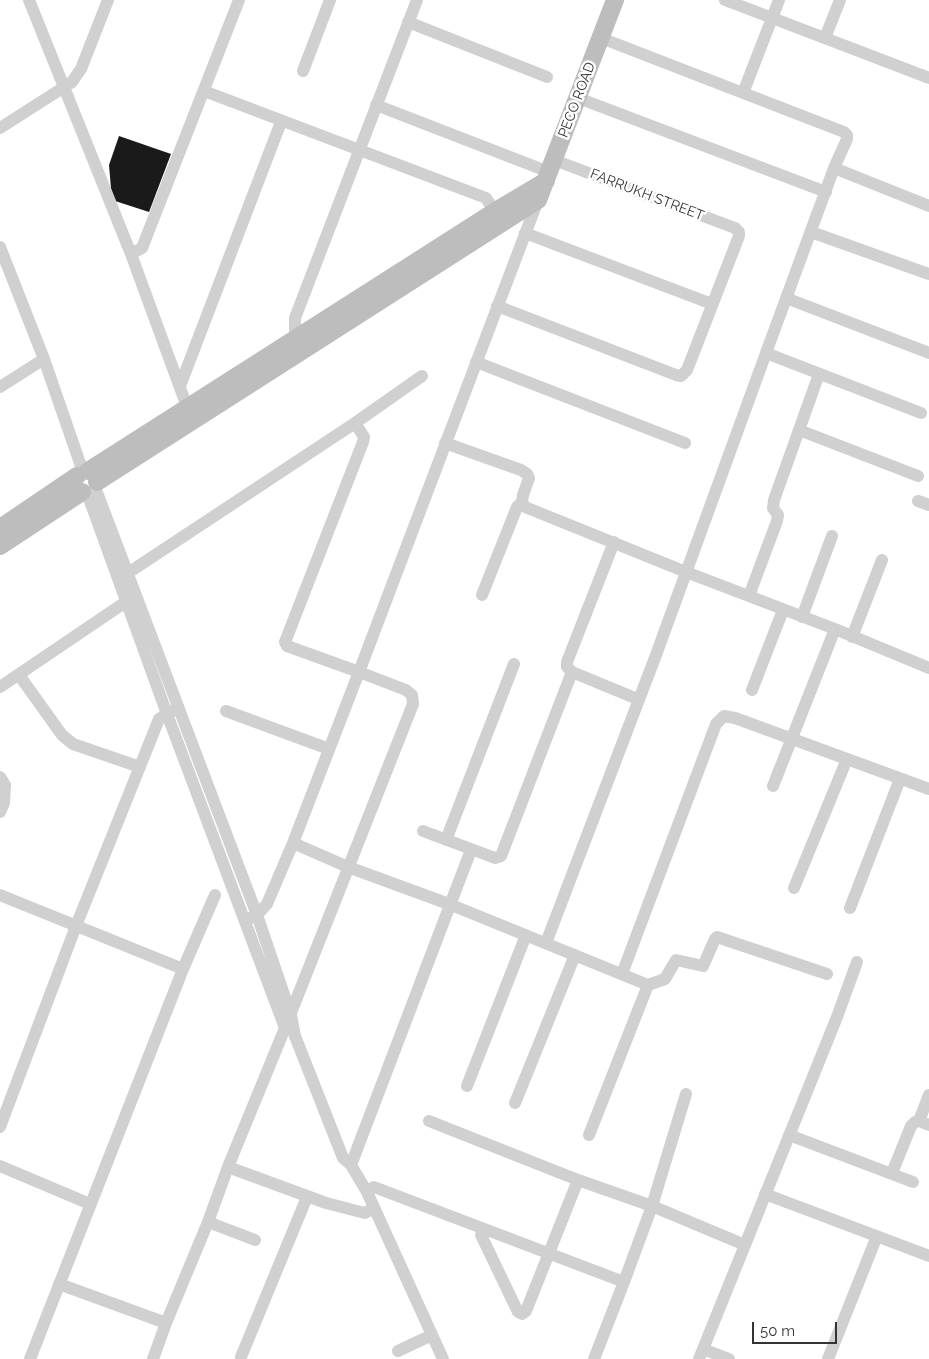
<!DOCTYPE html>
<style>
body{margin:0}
#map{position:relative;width:929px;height:1359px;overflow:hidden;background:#fff;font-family:Raleway,sans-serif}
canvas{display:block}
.scale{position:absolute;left:752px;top:1322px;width:85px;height:22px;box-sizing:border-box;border:2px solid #333;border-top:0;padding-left:6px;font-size:15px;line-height:18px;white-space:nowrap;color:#333;-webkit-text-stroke:4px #fff;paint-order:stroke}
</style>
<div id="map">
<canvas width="929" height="1359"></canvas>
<div class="scale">50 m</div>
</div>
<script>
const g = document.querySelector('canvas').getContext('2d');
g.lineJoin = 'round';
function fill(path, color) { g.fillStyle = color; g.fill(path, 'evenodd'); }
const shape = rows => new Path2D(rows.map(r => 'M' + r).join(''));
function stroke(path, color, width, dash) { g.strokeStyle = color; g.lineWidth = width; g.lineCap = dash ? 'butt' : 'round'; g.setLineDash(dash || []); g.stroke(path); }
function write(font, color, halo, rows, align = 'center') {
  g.font = font + ' Raleway,sans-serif'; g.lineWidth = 5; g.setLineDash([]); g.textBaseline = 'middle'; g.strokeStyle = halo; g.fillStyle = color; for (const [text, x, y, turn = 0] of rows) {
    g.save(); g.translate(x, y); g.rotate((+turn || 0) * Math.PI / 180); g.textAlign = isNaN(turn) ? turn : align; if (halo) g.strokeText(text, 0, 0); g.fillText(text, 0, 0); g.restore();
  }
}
fill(shape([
 [119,136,171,154,149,212,112,200,109,165]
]), '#1a1a1a');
stroke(shape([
 [29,0,131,254,190,415],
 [725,0,929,78],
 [408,22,547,77],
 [825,38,840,0],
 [303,71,330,0],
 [204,91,486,198,498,217],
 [743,93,779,0],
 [578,98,826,192],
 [376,105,549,172],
 [0,128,72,82,76,76,81,69,108,0],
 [834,168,929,206],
 [811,232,929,274],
 [525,233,712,304],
 [0,247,44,359,83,472],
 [131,254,142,248,239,0],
 [786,298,929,353],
 [497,306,676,375,681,376,687,370,739,236,739,232,735,228,554,160],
 [300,343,295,330,295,318,417,0],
 [766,353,921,413],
 [476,362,685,443],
 [180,386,281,122],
 [0,387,44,359],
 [355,423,364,437,363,442,285,642,287,646,359,672,538,200],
 [799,430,918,476],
 [445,443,521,470,527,474,529,478,523,495,522,502,517,507,482,595],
 [95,487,257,915,291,1015,295,1036,343,1158,351,1165,367,1192,443,1359],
 [87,493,167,714,285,1028,287,1030],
 [918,501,929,505],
 [522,502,525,507,686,572,835,629,929,668],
 [614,542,567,662,567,667,572,672,635,698],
 [128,573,355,423,422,376],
 [749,596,777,521,778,515,773,508,774,500,819,374],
 [802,617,832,536],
 [852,637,882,560],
 [19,675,62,735,73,744,140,767],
 [0,687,133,597],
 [752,690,783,610],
 [226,711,329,749],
 [0,777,5,785,4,803,0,812],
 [773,786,835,629],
 [423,831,495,858,501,856,572,672],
 [446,840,514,664],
 [293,843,348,867,449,904,648,985,589,1135],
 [794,888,847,759],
 [0,895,183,969],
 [850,908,900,779],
 [246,920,257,915,267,904,293,843,359,672,406,690,412,695,413,704,285,1028,228,1167,208,1222,255,1240],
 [546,943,656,655,766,353,834,168,847,139,847,135,844,132,601,38],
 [622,974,716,724,724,716,735,718,929,789],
 [648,985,665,979,676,960,703,966,715,939,717,937,827,974],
 [467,1086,526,935],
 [515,1103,575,955],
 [429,1121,578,1180,652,1206,745,1245],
 [919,1121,929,1095],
 [0,1127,76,926,159,719,174,710],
 [789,1135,913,1182],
 [351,1165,471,850],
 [0,1166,90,1204],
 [228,1167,326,1203,365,1213,374,1208],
 [892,1173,911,1126,915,1122,919,1121,929,1125],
 [367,1192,374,1187,624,1282],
 [765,1194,929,1256],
 [484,1230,481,1235,518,1312,522,1314,526,1311,578,1180],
 [59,1284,166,1323,153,1359],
 [166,1323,208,1222],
 [703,1349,729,1359],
 [398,1351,432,1335],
 [241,1357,307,1197],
 [30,1359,183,969,215,895],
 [594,1359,624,1282,652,1206,686,1094],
 [699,1359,837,1017,857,962],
 [828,1359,877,1236]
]), '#d0d0d0', 12);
stroke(shape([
 [88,471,494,212,546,181],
 [97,482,538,200,615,0],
 [0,528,77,476],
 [0,546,82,492]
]), '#bdbdbd', 18);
write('14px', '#333', '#fff', [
 ["PECO ROAD",577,100,-69],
 ["FARRUKH STREET",647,195,21]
]);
</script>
